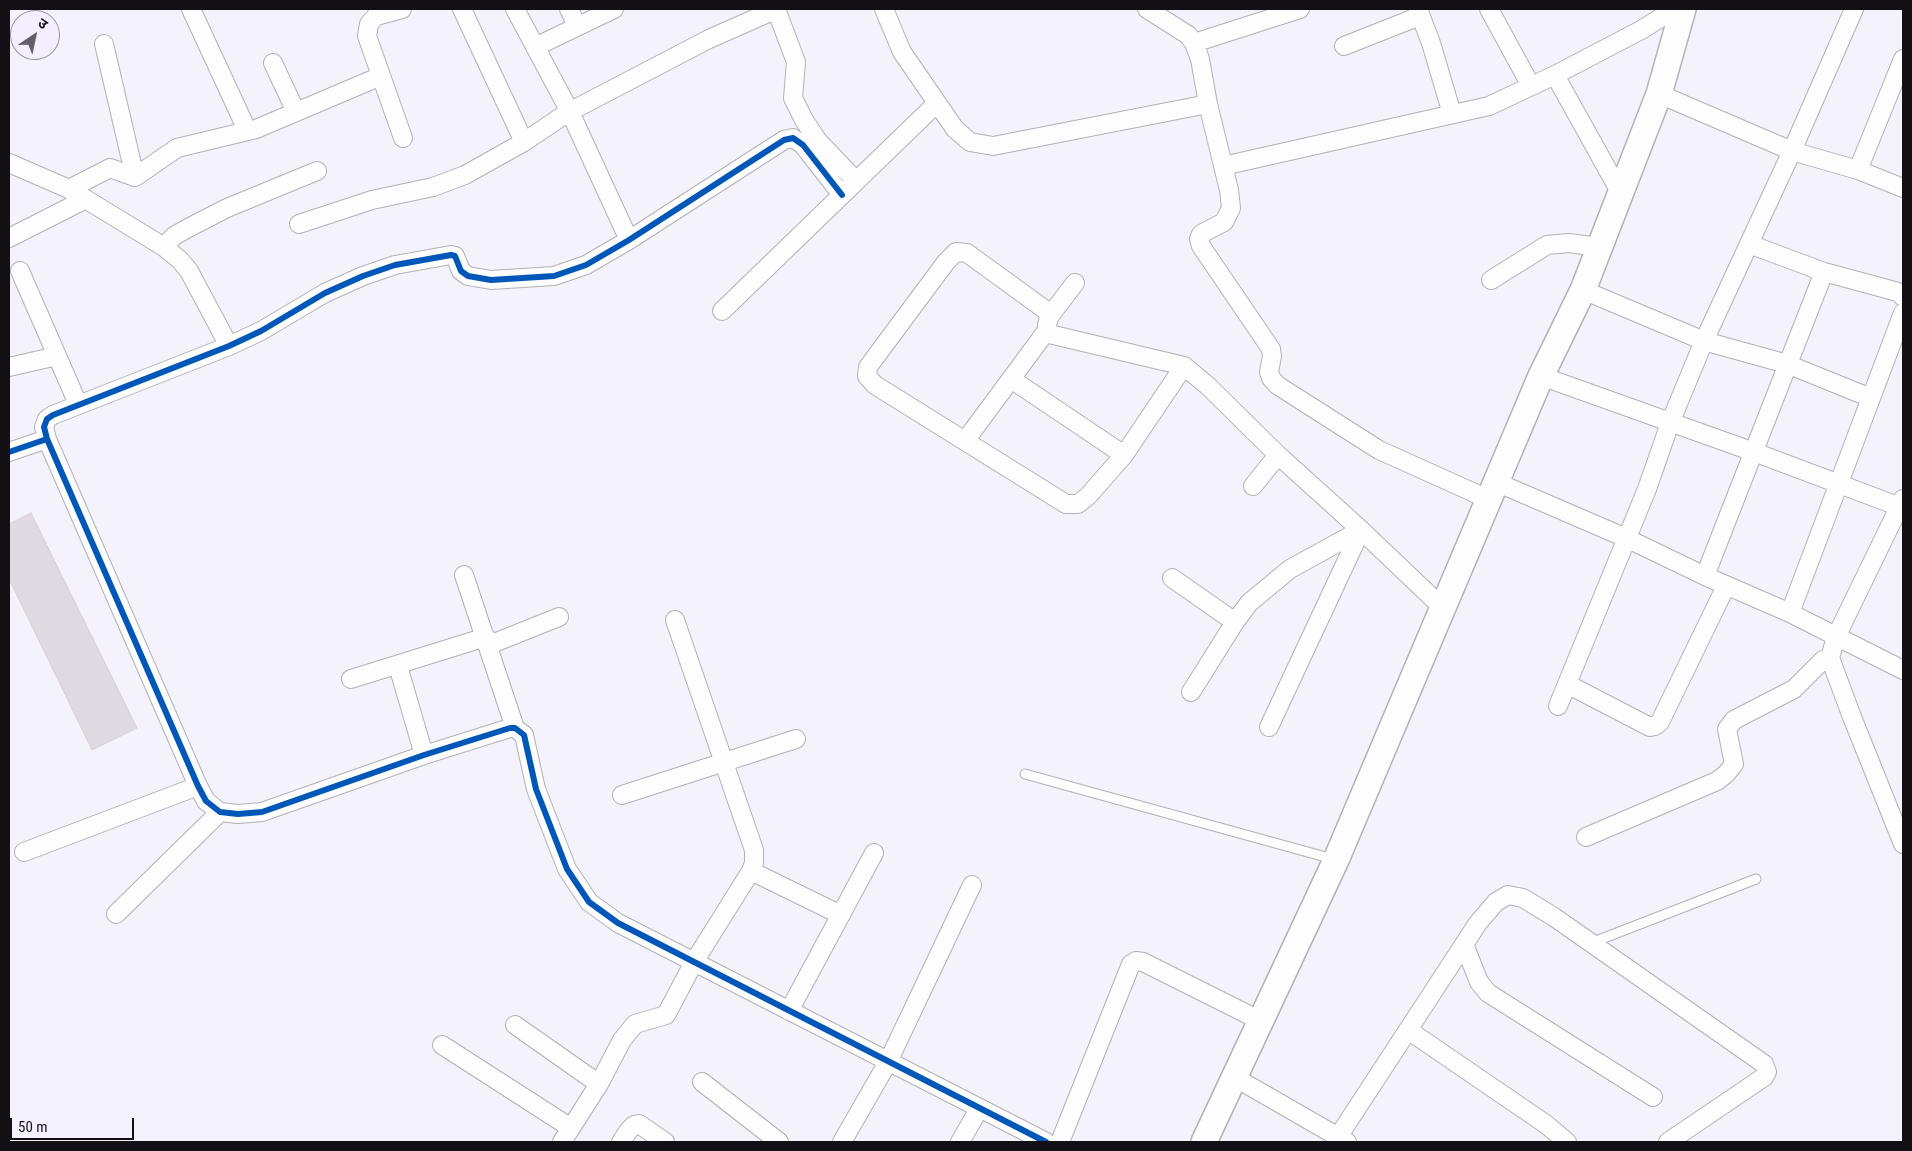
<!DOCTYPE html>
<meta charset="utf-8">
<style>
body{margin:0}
#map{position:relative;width:1912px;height:1151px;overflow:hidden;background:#f4f2fa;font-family:"Roboto Condensed","Noto Sans Devanagari",sans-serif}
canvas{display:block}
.frame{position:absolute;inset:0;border:10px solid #121015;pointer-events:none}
.north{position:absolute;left:10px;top:10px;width:50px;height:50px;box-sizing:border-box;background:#f3effe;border:1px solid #9996a1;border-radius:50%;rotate:34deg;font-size:14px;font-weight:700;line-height:20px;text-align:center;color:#121015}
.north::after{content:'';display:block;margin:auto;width:18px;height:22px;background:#615f65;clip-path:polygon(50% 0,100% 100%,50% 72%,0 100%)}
.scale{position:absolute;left:10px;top:1118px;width:124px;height:22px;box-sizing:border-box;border:2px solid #121015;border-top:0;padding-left:6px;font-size:15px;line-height:18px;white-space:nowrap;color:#121015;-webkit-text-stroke:4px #f3effe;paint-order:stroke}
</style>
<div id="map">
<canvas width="1912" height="1151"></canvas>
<div class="frame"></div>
<div class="north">उ</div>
<div class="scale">50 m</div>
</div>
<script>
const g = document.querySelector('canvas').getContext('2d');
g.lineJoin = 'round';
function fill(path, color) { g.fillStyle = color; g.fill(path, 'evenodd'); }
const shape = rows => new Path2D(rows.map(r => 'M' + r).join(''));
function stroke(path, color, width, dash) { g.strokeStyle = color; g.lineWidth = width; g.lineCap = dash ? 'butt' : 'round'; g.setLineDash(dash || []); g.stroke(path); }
const building = shape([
 [31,513,137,728,92,750,9,579,9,524,31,513]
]);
fill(building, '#dfd9e1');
stroke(building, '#d5d1d7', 1);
const lane = shape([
 [1025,774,1333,859],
 [1591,943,1756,879]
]);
const street = shape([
 [191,9,247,130],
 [402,9,376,16,369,24,367,36,403,138],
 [462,9,524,142],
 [515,9,570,112,629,240],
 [569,9,577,26],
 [776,9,796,62,793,98,804,120,818,141,856,181],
 [884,9,902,52,955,129,970,142,993,146,1208,104],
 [1147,9,1188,35,1194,43,1200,59,1208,104,1229,190,1231,208,1224,222,1201,234,1199,239,1201,246,1271,349,1272,356,1269,372,1271,378,1277,385,1379,450,1488,499],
 [1418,9,1431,43,1452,114],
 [1489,9,1531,86],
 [1194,43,1300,9],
 [104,44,135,177],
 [1344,46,1420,16],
 [535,47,614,9],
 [273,63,296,112],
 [1555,75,1620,192],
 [1659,94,1792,151,1858,170,1903,188],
 [9,163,69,189,164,247,180,260,189,271,229,346],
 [1223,166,1489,106,1555,75,1641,30,1662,17,1671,13,1680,16],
 [1858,170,1903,59],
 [69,189,110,168,135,177,177,148,256,129,381,76],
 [299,224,372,200,433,187,465,175,524,142,567,113,709,39,777,9],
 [9,238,86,199],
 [1749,244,1824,272,1898,292,1903,297],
 [164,247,174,236,190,227,227,208,317,171],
 [20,271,78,404],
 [1491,280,1547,245,1569,243,1598,247],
 [1583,290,1704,341,1787,364,1871,398],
 [722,311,936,104],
 [1051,314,967,253,956,252,946,262,868,367,867,376,875,385,1066,504,1078,504,1088,496,1124,455,1184,366],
 [1047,325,1049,317,1075,283],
 [9,367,57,356],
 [1541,376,1754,452,1903,508],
 [1011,379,1124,455],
 [47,439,44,427,47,419,53,415,229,346,261,331,325,293,363,276,395,265,451,255,455,256,461,271,468,276,491,280,554,276,586,265,629,240,784,140,793,138,803,145,842,195],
 [965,441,1045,333,1184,366,1208,386,1278,455,1361,530,1444,609],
 [9,452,47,439,198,786,206,801,220,812,238,814,262,812,424,755,510,728,515,728,524,735,536,789,567,869,589,902,618,923,1046,1142],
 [1496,482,1626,538,1705,576,1790,613,1903,670],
 [1253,486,1278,455],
 [1903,499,1836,637,1830,658,1852,717,1903,844],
 [464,575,515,728],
 [1705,576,1824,272],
 [1172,578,1235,622],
 [1790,613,1903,313],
 [489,645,559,617],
 [398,666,424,755],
 [351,679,486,637],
 [1567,684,1650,727,1655,726,1660,722,1726,586],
 [1191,692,1235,622,1249,603,1290,569,1361,530,1269,727],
 [1558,706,1647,489,1670,423,1704,341,1792,151,1854,9],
 [622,795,796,739],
 [1586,837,1717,781,1726,774,1734,764,1727,729,1734,720,1794,689,1823,660,1830,658],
 [24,852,198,786],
 [751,871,841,915],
 [116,914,220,812],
 [1464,944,1479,982,1488,993,1653,1097],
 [789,1011,874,853],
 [515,1025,599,1084],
 [1408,1030,1547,1125,1567,1142],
 [442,1045,571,1128],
 [1234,1077,1347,1142],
 [702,1082,779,1142],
 [1338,1137,1478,923,1496,902,1508,895,1523,898,1554,917,1764,1064,1767,1072,1764,1077,1668,1142],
 [562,1142,599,1084,622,1040,635,1024,666,1015,694,962,751,871,754,863,754,850,675,620],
 [621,1142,629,1130,634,1125,639,1124,665,1142],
 [842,1142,888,1062,972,885],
 [960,1142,979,1109],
 [1060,1142,1131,964,1136,961,1143,962,1261,1021]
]);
const secondary = shape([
 [1204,1142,1336,860,1541,376,1583,290,1659,94,1683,9]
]);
stroke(lane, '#b2b1b6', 11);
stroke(street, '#b2b1b6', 20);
stroke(secondary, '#b2b1b6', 28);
stroke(lane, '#fdfdfe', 9);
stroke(street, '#fdfdfe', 18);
stroke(secondary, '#fdfdfe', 25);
stroke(shape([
 [47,439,44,427,47,419,53,415,229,346,261,331,325,293,363,276,395,265,451,255,455,256,461,271,468,276,491,280,554,276,586,265,629,240,784,140,793,138,803,145,842,195],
 [9,452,47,439,198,786,206,801,220,812,238,814,262,812,424,755,510,728,515,728,524,735,536,789,567,869,589,902,618,923,1046,1142]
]), '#0057b8', 6);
</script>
